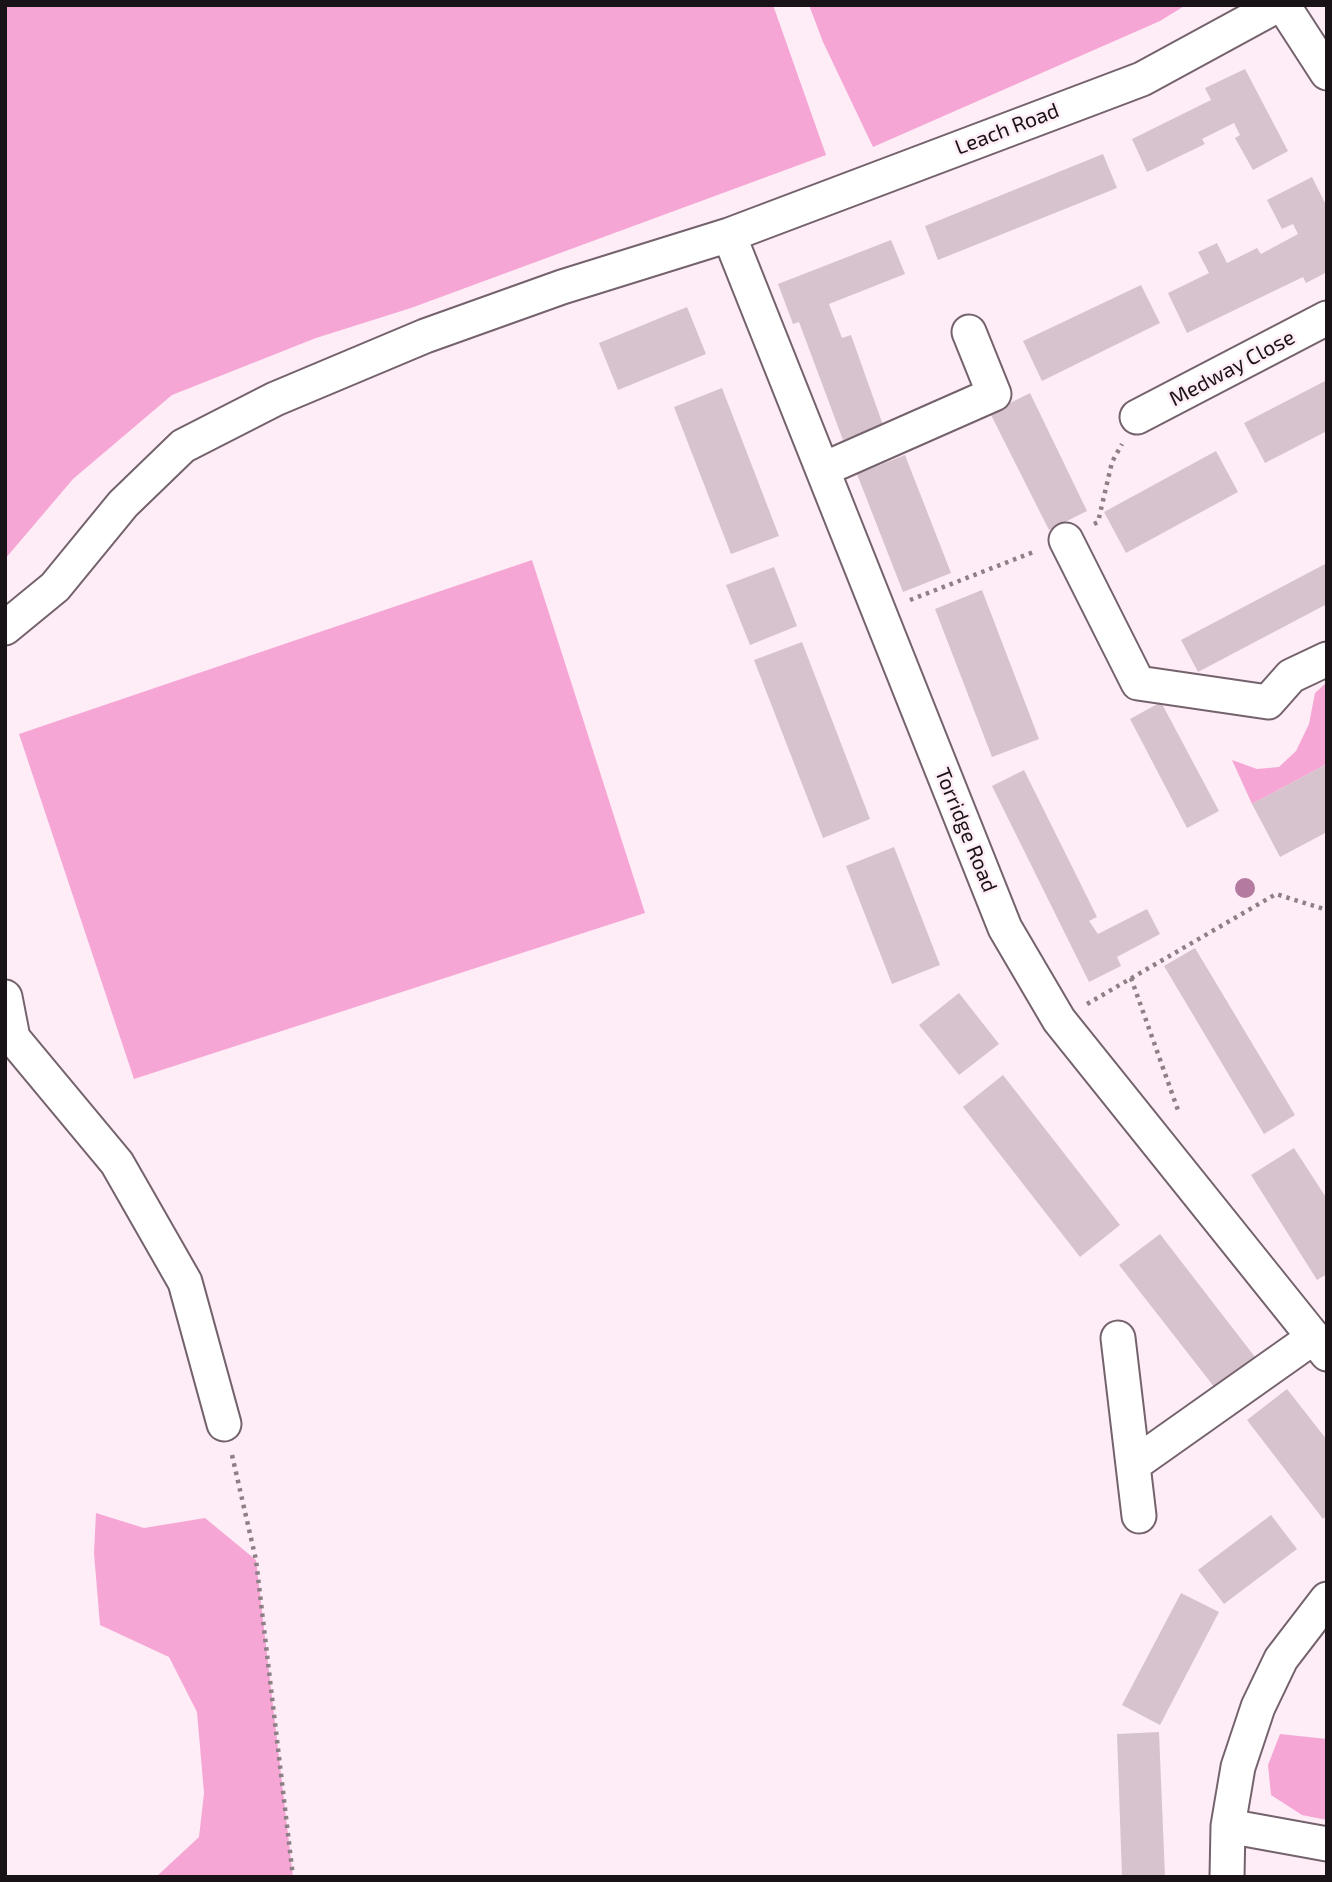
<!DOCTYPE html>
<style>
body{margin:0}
#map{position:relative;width:1332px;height:1882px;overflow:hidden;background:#feedf6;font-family:"Exo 2",sans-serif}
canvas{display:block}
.frame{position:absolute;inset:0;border:7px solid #191216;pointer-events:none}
</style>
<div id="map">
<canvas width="1332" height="1882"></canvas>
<div class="frame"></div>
</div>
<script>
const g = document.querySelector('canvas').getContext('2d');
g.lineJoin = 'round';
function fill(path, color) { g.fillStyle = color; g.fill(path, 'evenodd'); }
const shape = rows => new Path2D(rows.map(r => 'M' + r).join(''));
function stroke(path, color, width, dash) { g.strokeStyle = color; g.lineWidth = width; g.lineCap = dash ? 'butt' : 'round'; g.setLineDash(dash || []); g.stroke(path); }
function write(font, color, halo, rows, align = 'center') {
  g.font = font + ' "Exo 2",sans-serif'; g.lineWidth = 5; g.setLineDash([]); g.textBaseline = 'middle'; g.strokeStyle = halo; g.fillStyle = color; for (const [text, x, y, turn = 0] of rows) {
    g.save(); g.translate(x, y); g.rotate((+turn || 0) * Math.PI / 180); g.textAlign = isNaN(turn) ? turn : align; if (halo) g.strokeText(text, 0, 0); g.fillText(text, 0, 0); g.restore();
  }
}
fill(shape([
 [5,5,773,5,826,155,411,308,316,338,172,395,73,479,5,559],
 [809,5,1186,5,1160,21,873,147,823,42],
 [532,560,645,913,134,1079,19,734],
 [1327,682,1327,764,1252,804,1232,760,1257,769,1279,767,1296,751,1309,724,1315,693],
 [96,1513,144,1528,205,1518,256,1560,293,1877,156,1877,199,1837,204,1793,197,1712,169,1657,100,1625,94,1553],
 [1280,1734,1327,1739,1327,1820,1302,1815,1271,1795,1268,1765]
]), '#f6a6d4');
fill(shape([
 [1245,69,1288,151,1253,170,1235,138,1240,135,1234,123,1202,139,1205,144,1147,172,1132,139,1211,100,1205,88],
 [1103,154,1117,188,938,260,925,226],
 [1312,177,1327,207,1327,272,1306,283,1303,277,1187,333,1168,293,1209,273,1198,252,1217,243,1227,263,1257,248,1261,254,1298,234,1293,224,1282,229,1267,200],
 [891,240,905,274,829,304,842,338,851,335,883,425,843,440,799,322,793,324,778,284],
 [1141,285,1160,323,1042,381,1023,341],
 [687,307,706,354,618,390,599,343],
 [1327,380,1327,431,1265,463,1244,423],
 [722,388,779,536,731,554,674,407],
 [1030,393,1087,511,1049,530,990,413],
 [1216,451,1238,492,1126,553,1104,512],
 [905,455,951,573,903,592,857,474],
 [1327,563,1327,604,1198,672,1181,640],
 [774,567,797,626,750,645,726,585],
 [982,590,1039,739,992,757,935,609],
 [802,642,870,819,823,838,754,660],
 [1161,702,1219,811,1187,828,1130,719],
 [1327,764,1327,832,1280,857,1252,804],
 [1024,770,1097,917,1089,921,1098,934,1147,909,1160,934,1117,957,1121,966,1089,982,992,786],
 [894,847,940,965,892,984,846,866],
 [1195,948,1295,1115,1264,1134,1164,966],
 [959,993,999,1044,959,1075,919,1025],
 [1003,1075,1120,1225,1080,1257,963,1107],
 [1294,1148,1327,1199,1327,1274,1317,1280,1251,1175],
 [1160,1234,1255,1357,1215,1388,1119,1265],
 [1287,1389,1327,1440,1327,1515,1323,1519,1247,1420],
 [1271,1515,1297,1549,1224,1604,1198,1570],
 [1181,1593,1219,1612,1160,1725,1122,1705],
 [1159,1732,1165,1877,1122,1877,1117,1734]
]), '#d7c3cd');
const minor = shape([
 [1283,5,1327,73],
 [729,235,1005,928,1059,1020,1327,1354],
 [1137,417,1327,318],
 [824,469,994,394,969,332],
 [1066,540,1138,683,1268,702,1291,676,1327,659],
 [5,628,55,587,123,504,183,446,275,399,425,336,562,287,729,235,1142,79,1278,5],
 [5,997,13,1038,117,1163,185,1282,224,1424],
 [1118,1338,1139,1516],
 [1133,1465,1314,1337],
 [1228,1826,1327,1844],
 [1227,1877,1228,1826,1238,1767,1258,1707,1281,1659,1327,1599]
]);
stroke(minor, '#74626c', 37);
stroke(shape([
 [1094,524,1098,522,1112,462,1122,444],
 [910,600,1036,551],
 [1131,978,1179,1113],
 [1087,1004,1276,894,1327,910],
 [232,1455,256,1560,293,1877]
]), '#8c8086', 4.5, [3.5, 5]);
stroke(minor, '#fff', 33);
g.fillStyle = '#b47aa0';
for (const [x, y] of [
 [1245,888]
]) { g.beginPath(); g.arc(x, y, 10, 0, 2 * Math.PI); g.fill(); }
write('21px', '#191216', '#feedf6', [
 ["Leach Road",1007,129,-21],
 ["Medway Close",1232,368,-28],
 ["Torridge Road",966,830,68]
]);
</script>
